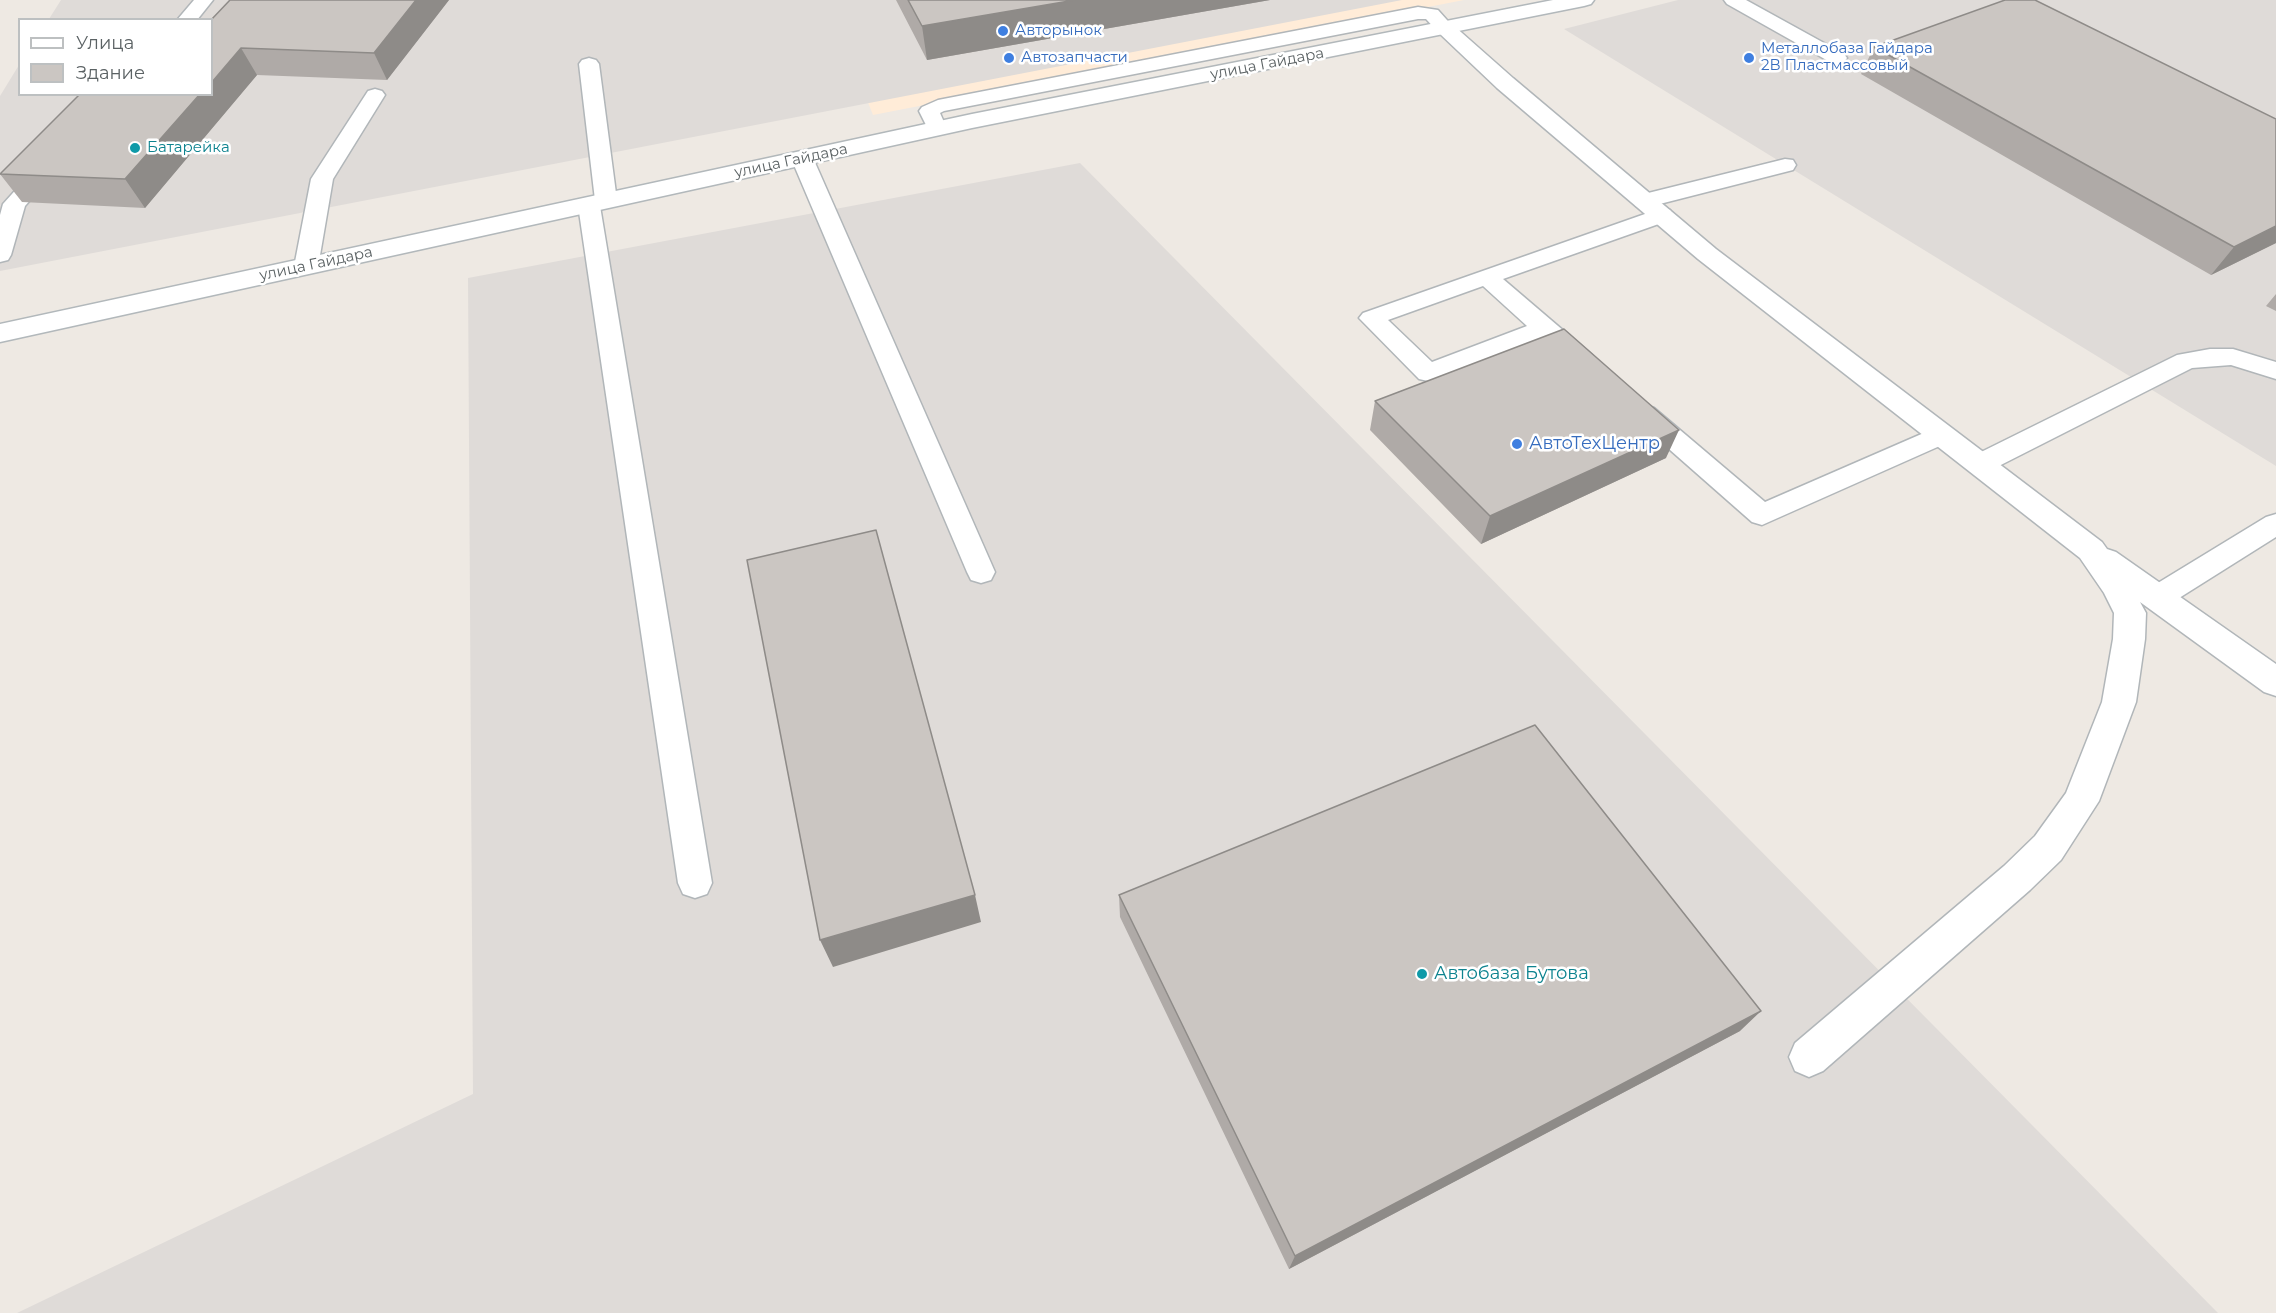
<!DOCTYPE html>
<meta charset="utf-8">
<style>
body{margin:0}
#map{position:relative;width:2276px;height:1313px;overflow:hidden;background:#eee9e3;font-family:Montserrat,sans-serif}
canvas{display:block}
.legend{position:absolute;left:18px;top:18px;width:195px;height:78px;box-sizing:border-box;background:#fff;border:2px solid #bdc0c1;margin:0;padding:8px 10px;list-style:none;font-size:18px;color:#5b6264}
.legend li{display:flex;align-items:center;gap:12px;height:30px}
.legend b{width:30px;border:2px solid #bdc0c1}
</style>
<div id="map">
<canvas width="2276" height="1313"></canvas>
<ul class="legend">
<li><b style="height:8px;background:#fff"></b>Улица</li>
<li><b style="height:16px;background:#cbc6c2"></b>Здание</li>
</ul>
</div>
<script>
const g = document.querySelector('canvas').getContext('2d');
g.lineJoin = 'round';
function fill(path, color) { g.fillStyle = color; g.fill(path, 'evenodd'); }
const shape = rows => new Path2D(rows.map(r => 'M' + r).join(''));
function stroke(path, color, width, dash) { g.strokeStyle = color; g.lineWidth = width; g.lineCap = dash ? 'butt' : 'round'; g.setLineDash(dash || []); g.stroke(path); }
function write(font, color, halo, rows, align = 'center') {
  g.font = font + ' Montserrat,sans-serif'; g.lineWidth = 5; g.setLineDash([]); g.textBaseline = 'middle'; g.strokeStyle = halo; g.fillStyle = color; for (const [text, x, y, turn = 0] of rows) {
    g.save(); g.translate(x, y); g.rotate((+turn || 0) * Math.PI / 180); g.textAlign = isNaN(turn) ? turn : align; if (halo) g.strokeText(text, 0, 0); g.fillText(text, 0, 0); g.restore();
  }
}
fill(shape([
 [827,0,1464,0,873,115]
]), '#ffecd8');
fill(shape([
 [61,0,1402,0,0,271,0,96,19,65,20,94,212,94,212,20,49,19],
 [1678,0,2276,0,2276,466,1564,29],
 [1080,163,2218,1313,17,1313,473,1094,468,278]
]), '#dfdbd8');
const service = shape([
 [194,0,213,0,197,20,177,20,194,0],
 [1724,0,1746,0,1844,54,1847,58,1844,62,1837,64,1830,62,1727,4,1724,0],
 [1418,7,1438,10,1455,29,1453,33,1446,35,1439,33,1426,19,1418,19,944,111,940,113,947,129,944,133,937,135,930,133,919,111,922,107,938,100,1418,7],
 [589,58,596,60,599,64,617,201,614,206,600,206,712,883,707,894,695,898,683,894,678,883,578,205,581,200,595,200,579,64,582,60,589,58],
 [375,89,382,91,385,95,333,179,318,267,314,272,306,274,298,272,294,267,311,179,368,91,375,89],
 [802,152,809,154,813,158,995,572,991,580,981,583,971,580,967,572,791,158,795,154,802,152],
 [1785,159,1793,160,1796,165,1793,170,1644,208,1636,206,1633,201,1636,196,1785,159],
 [46,164,54,165,57,170,25,206,11,255,8,260,0,262,0,215,3,204,38,165,46,164],
 [1662,208,1670,210,1673,215,1670,220,1503,279,1592,355,1595,361,1592,367,1583,369,1574,367,1541,338,1428,381,1419,379,1359,318,1363,313,1662,208],
 [1483,286,1527,326,1432,362,1388,320,1483,286],
 [2210,349,2233,349,2276,362,2276,379,2231,365,2192,368,1989,471,1980,473,1971,471,1967,464,1971,457,2177,355,2210,349],
 [1645,405,1654,408,1765,502,1933,429,1942,426,1951,429,1955,435,1951,441,1762,525,1752,522,1636,420,1632,414,1636,408,1645,405],
 [2276,514,2276,537,2168,605,2158,608,2148,605,2144,597,2148,589,2266,517,2276,514]
]);
const minor = shape([
 [1446,23,1453,25,1513,78,1716,249,2102,542,2107,549,2116,552,2276,664,2276,696,2264,692,2140,602,2146,613,2145,639,2136,702,2099,801,2061,860,2030,890,1823,1071,1809,1077,1795,1071,1789,1057,1795,1043,2004,866,2035,836,2066,793,2102,702,2113,639,2114,613,2104,593,2080,558,1698,259,1497,88,1439,33,1436,29,1439,25,1446,23]
]);
const secondary = shape([
 [1553,0,1594,0,1591,4,1584,6,972,128,0,342,0,324,972,114,1553,0]
]);
stroke(service, '#b1b6b9', 3);
stroke(minor, '#b1b6b9', 3);
stroke(secondary, '#b2b8bb', 3);
fill(service, '#fff');
fill(minor, '#fff');
fill(secondary, '#fff');
fill(shape([
 [230,0,449,0,387,80,257,75,145,208,22,202,0,174,212,94],
 [896,0,1270,0,927,60],
 [1874,47,2276,243,2211,275,1861,74],
 [2276,294,2276,311,2266,306],
 [1375,401,1666,458,1481,544,1370,430],
 [1119,895,1740,1031,1289,1269,1120,917]
]), '#afaaa7');
fill(shape([
 [416,0,449,0,387,80,374,53],
 [1075,0,1270,0,927,60,922,26],
 [241,48,257,75,145,208,125,179,200,94,212,94,212,82],
 [2276,226,2276,243,2211,275,2234,247],
 [1679,430,1666,458,1481,544,1490,516],
 [975,895,981,922,833,967,820,940],
 [1761,1011,1740,1031,1289,1269,1295,1256]
]), '#8e8b88');
const building = shape([
 [230,0,416,0,374,53,241,48,212,82,211,20,230,0],
 [908,0,1075,0,922,26,908,0],
 [2005,0,2035,0,2276,119,2276,226,2234,247,1874,47,2005,0],
 [80,94,200,94,125,179,0,174,80,94],
 [1564,329,1679,430,1490,516,1375,401,1564,329],
 [876,530,975,895,820,940,747,560,876,530],
 [1535,725,1761,1011,1295,1256,1119,895,1535,725]
]);
fill(building, '#cbc6c2');
stroke(building, '#8e8b88', 1.5);
for (const [x, y, r, color] of [
 [1003,31,6,"#3f7fe0"],
 [1009,58,6,"#3f7fe0"],
 [1749,58,6,"#3f7fe0"],
 [135,148,6,"#0f9aa8"],
 [1517,444,6,"#3f7fe0"],
 [1422,974,6,"#0f9aa8"]
]) { const dot = new Path2D(); dot.arc(x, y, r, 0, 2 * Math.PI); g.fillStyle = color; g.fill(dot); stroke(dot, '#fff', 2); }
write('15px', '#366cbe', '#fff', [
 ["Авторынок",1015,31],
 ["Металлобаза Гайдара",1761,49],
 ["2В Пластмассовый",1761,66],
 ["Автозапчасти",1021,58]
], 'left');
write('15px', '#5b6264', '#fff', [
 ["улица Гайдара",1267,64,-11],
 ["улица Гайдара",791,161,-12],
 ["улица Гайдара",316,264,-12]
]);
write('15px', '#0d838f', '#fff', [
 ["Батарейка",147,148]
], 'left');
write('18px', '#366cbe', '#fff', [
 ["АвтоТехЦентр",1529,444]
], 'left');
write('18px', '#0d838f', '#fff', [
 ["Автобаза Бутова",1434,974]
], 'left');
</script>
